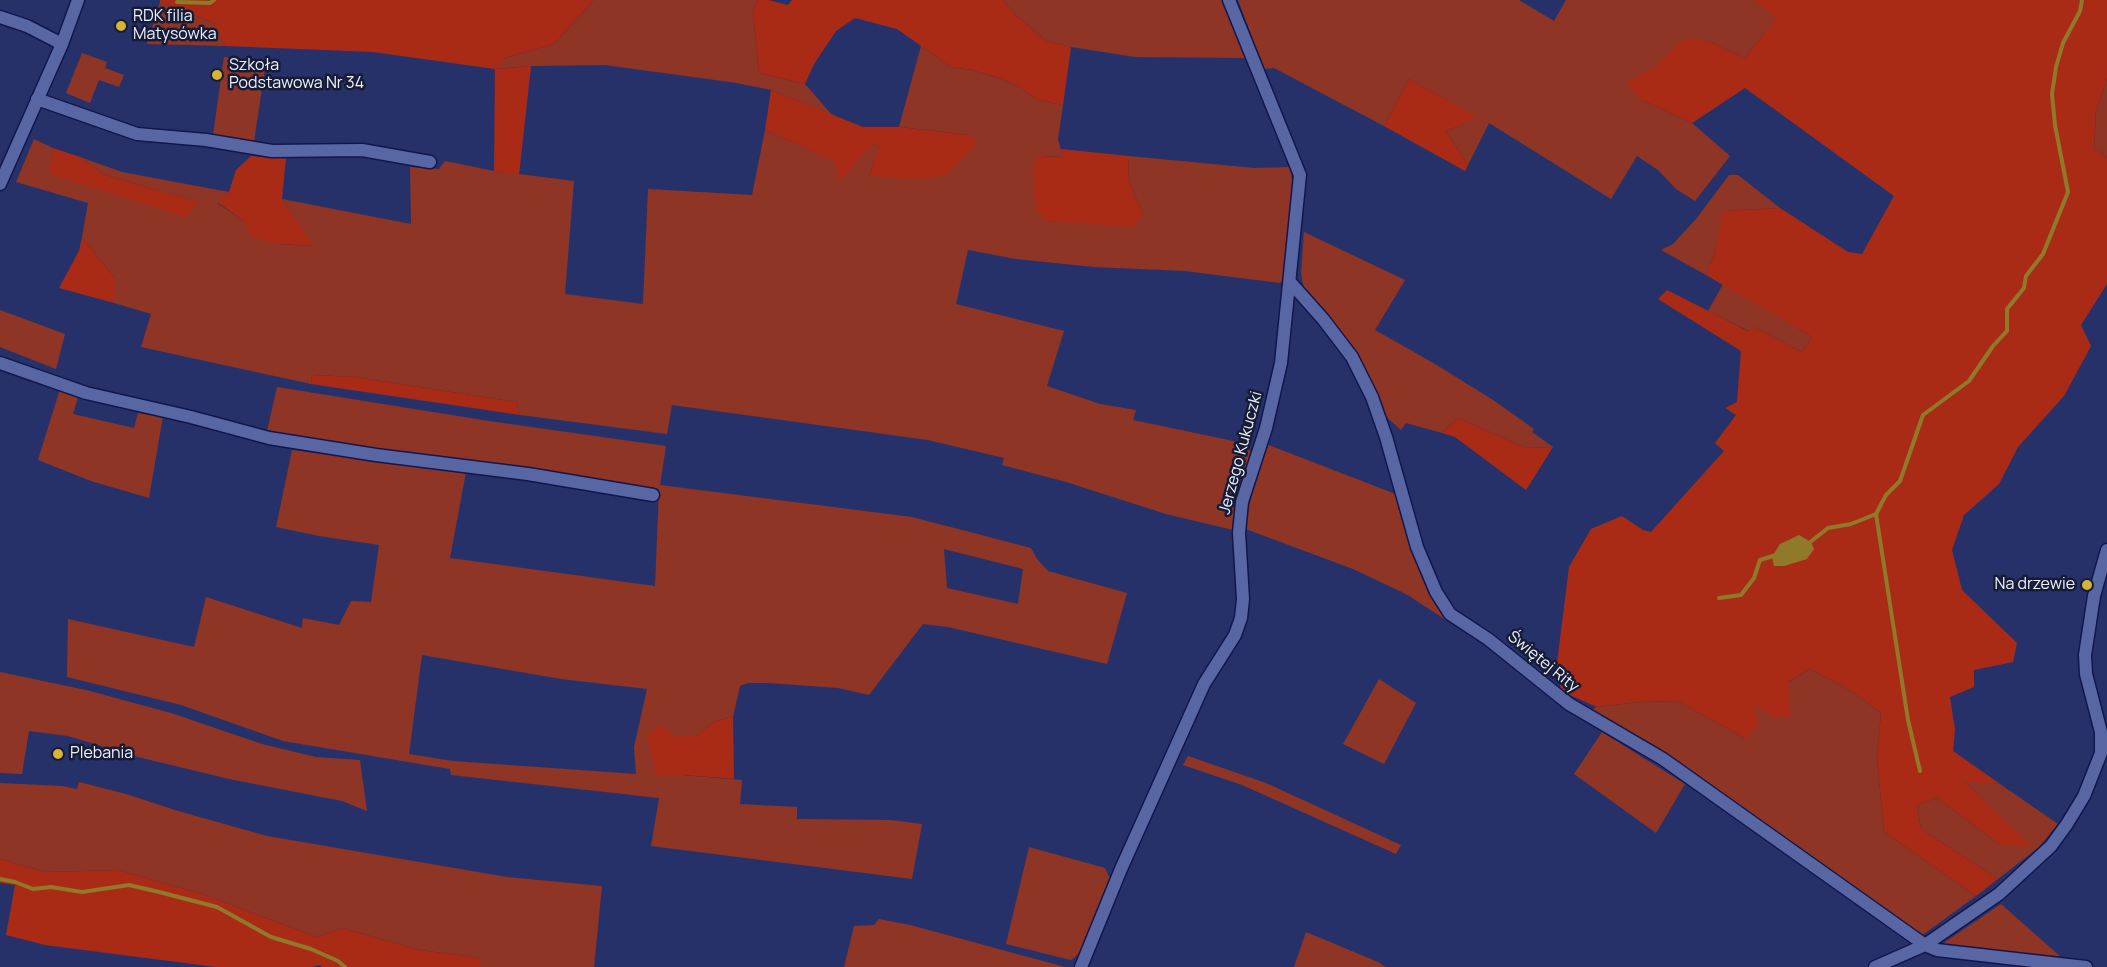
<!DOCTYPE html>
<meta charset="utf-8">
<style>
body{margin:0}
canvas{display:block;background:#273169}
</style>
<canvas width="2107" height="967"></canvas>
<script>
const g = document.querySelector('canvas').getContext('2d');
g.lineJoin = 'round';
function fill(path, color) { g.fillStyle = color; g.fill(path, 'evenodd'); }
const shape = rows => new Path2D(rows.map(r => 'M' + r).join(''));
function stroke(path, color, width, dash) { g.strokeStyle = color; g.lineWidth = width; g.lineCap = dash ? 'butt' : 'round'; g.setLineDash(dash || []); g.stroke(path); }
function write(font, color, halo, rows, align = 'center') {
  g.font = font + ' Manrope,sans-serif'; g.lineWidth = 5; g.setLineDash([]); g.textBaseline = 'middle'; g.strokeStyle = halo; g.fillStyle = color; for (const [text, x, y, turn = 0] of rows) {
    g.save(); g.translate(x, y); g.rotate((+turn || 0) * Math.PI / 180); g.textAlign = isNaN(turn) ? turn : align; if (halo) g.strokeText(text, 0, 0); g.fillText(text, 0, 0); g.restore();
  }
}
fill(shape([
 [594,0,758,0,753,11,759,73,805,84,832,115,771,90,737,83,605,65,531,66,495,69,505,58,554,44],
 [1003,0,1222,0,1248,58,1135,57,1071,47,1046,41,1016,15],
 [1238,0,1519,0,1554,21,1566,0,1754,0,1777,17,1745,58,1708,41,1642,100,1692,123,1730,156,1695,201,1676,189,1658,170,1637,156,1611,199,1489,123,1468,165,1446,131,1462,125,1475,116,1409,79,1384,126,1274,68,1264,69],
 [160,2,214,23,225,46,147,44],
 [921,46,951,67,972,70,999,78,1020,87,1037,100,1063,105,1058,139,1063,157,1040,156,1046,221,1084,222,1143,214,1128,179,1129,156,1254,168,1290,167,1293,188,1285,278,1280,283,1185,271,1094,267,1016,259,968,250,956,304,1064,331,1047,386,1100,404,1136,410,1133,420,1243,443,1252,453,1240,489,1233,530,1166,514,1066,482,1002,465,1004,458,928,440,672,405,667,434,520,415,516,402,355,377,312,375,311,384,141,347,151,314,114,303,114,277,82,237,88,203,16,182,34,139,53,148,50,174,198,202,105,175,80,157,122,172,229,192,217,203,278,244,312,246,282,199,411,224,410,167,439,169,445,161,494,171,574,181,565,294,643,304,648,189,752,195,765,130,835,161,873,144,880,147,869,175,970,135,899,127],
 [82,53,107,62,105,68,124,75,119,87,99,80,90,103,66,93],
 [224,57,266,63,254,141,213,135],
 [2107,79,2107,158,2094,147,2096,111],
 [1729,175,1738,175,1780,208,1724,211,1714,255,1706,275,1661,250,1673,244,1696,219],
 [1304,232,1405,280,1375,330,1435,364,1493,400,1534,429,1532,432,1553,447,1526,448,1458,418,1442,433,1406,423,1401,430,1383,414,1379,398,1341,333,1304,289,1301,273],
 [1723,284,1812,337,1802,352,1754,327,1749,331,1708,311],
 [0,310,65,334,56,369,0,347],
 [277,387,489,421,666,446,660,485,912,517,1031,548,1037,559,1048,571,1127,593,1107,664,948,627,923,624,869,695,838,688,768,683,748,683,740,686,733,717,715,721,697,736,676,736,660,726,656,775,683,775,742,780,740,804,797,807,797,819,891,820,922,824,912,879,651,846,659,798,451,775,450,769,283,741,181,705,67,677,68,619,194,647,206,597,302,628,303,618,339,625,351,601,371,602,379,545,319,536,276,527,292,450,466,472,450,558,655,586,659,489,486,462,300,440,267,431],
 [944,549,1023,569,1018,604,947,588],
 [422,655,561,679,647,689,634,747,636,774,453,761,409,754],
 [60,389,78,397,73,414,134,428,138,413,163,416,149,498,91,481,38,460],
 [1266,444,1398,495,1424,583,1446,620,1406,594,1353,569,1243,528],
 [1810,669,1853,692,1881,713,1877,758,1884,832,1976,896,1921,936,1588,711,1597,707,1639,702,1678,701,1746,739,1754,703],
 [0,672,86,690,171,713,262,744,316,757,360,760,367,811,342,801,229,779,138,757,68,736,29,731,22,774,0,773],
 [1379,679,1416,703,1384,764,1343,744],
 [1602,732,1685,784,1656,833,1574,774],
 [1188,756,1266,783,1401,845,1396,854,1242,785,1183,765],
 [1964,781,2000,784,2058,824,2039,847,1998,879,1921,829,1917,805,1937,798,2002,846,2030,846],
 [79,782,126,794,178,811,267,836,507,877,602,886,594,967,480,967,480,958,420,950,342,928,317,937,202,894,118,870,46,872,0,859,0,783,62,786,77,789],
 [1029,847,1105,868,1110,879,1082,951,1071,960,1006,944],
 [2001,904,2062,958,1944,946,1945,942],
 [879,919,910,925,1065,967,844,967,854,926,874,925],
 [1306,932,1378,962,1385,967,1294,967]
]), '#8e3525');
fill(shape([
 [160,0,594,0,554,44,505,58,496,69,531,66,519,175,494,171,495,69,373,52,225,46,214,23,160,2],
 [758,0,768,0,788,5,792,0,1003,0,1016,15,1046,41,1071,47,1063,105,1037,100,1020,87,999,78,972,70,951,67,897,29,855,18,836,31,814,64,805,84,759,73,753,11],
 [1754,0,2107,0,2107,79,2096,111,2094,147,2107,158,2107,284,2081,325,2091,346,2064,396,2018,447,1999,484,1964,515,1952,550,1962,590,2017,643,2013,662,1974,670,1974,687,1950,697,1955,730,1953,751,2000,784,1965,782,2031,846,2002,846,1937,798,1917,805,1921,829,1998,879,1976,896,1884,832,1877,758,1881,713,1853,692,1810,669,1788,682,1790,716,1774,718,1754,703,1758,724,1746,739,1678,701,1639,702,1597,707,1561,691,1557,663,1569,567,1591,529,1622,516,1643,530,1651,532,1724,451,1715,443,1736,415,1725,408,1737,402,1741,351,1658,299,1667,290,1748,331,1754,327,1802,352,1812,337,1706,275,1714,255,1723,211,1780,208,1848,252,1862,254,1894,196,1745,88,1692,123,1642,100,1626,83,1656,66,1685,38,1708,41,1745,58,1776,18],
 [1409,79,1476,116,1462,125,1446,131,1468,165,1465,171,1384,126],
 [771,90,863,127,899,127,970,135,977,143,944,176,916,179,869,176,879,147,873,144,840,181,834,161,765,130],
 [53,148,80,157,105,175,199,202,186,217,49,174],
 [1061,149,1129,156,1128,179,1143,214,1134,227,1046,221,1037,211,1033,182,1034,163,1040,156,1062,157],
 [251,156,286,158,282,199,313,246,278,244,251,237,245,222,217,202,229,192,236,170],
 [82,237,114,277,114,303,59,288,79,251],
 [312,375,355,377,516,402,520,415,311,384],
 [1458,418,1526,448,1553,447,1526,490,1455,437,1442,433],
 [733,717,734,779,684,775,656,775,647,735,660,725,676,736,697,736,715,721],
 [0,859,46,872,118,870,202,894,317,937,342,928,420,950,481,958,480,967,322,967,320,965,312,967,216,967,45,945,6,935,15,885,0,883]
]), '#aa2b15');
fill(shape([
 [1799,535,1811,542,1814,549,1807,559,1784,566,1774,566,1772,557,1780,544]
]), '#90792a');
stroke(shape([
 [177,2,210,3,214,0],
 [1876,514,1908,720,1920,771],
 [1809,543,1828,528,1851,524,1876,514,1886,495,1900,481,1923,415,1969,381,1993,346,2007,331,2007,309,2024,288,2026,276,2043,254,2068,192,2055,125,2052,94,2056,67,2063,43,2080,11,2082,0],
 [1719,598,1741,595,1754,578,1760,560,1776,555],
 [0,879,15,882,33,889,51,887,82,892,129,885,159,892,217,907,271,937,311,949,338,961,345,967]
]), '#90792a', 4);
const minor = shape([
 [0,17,27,26,62,44],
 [37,99,137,134,206,140,272,151,362,150,430,162],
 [0,184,62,44,78,0],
 [1290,282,1323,319,1352,357,1372,397,1386,437,1417,547,1436,592,1450,614,1488,639,1569,704,1663,759,1925,945,1937,950,2086,967],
 [0,363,86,393,191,417,269,438,376,455,528,474,653,495],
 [1081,967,1121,869,1204,684,1235,635,1241,618,1243,599,1239,533,1242,502,1266,428,1281,363,1300,175,1229,0],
 [1875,967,1925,945,1999,894,2051,846,2067,824,2084,796,2101,753,2101,732,2086,674,2085,655,2094,596,2107,550]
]);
stroke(minor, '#11164c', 15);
stroke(minor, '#5867a4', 12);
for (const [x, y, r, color] of [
 [121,26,6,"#d8b434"],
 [217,75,6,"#d8b434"],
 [2087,585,6,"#d8b434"],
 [58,754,6,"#d8b434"]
]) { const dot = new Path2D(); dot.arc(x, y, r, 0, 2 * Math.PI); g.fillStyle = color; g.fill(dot); stroke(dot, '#171c36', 2); }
write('16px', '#ecf1ff', '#171c36', [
 ["RDK filia",133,17],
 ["Matysówka",133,35],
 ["Szkoła",229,66],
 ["Podstawowa Nr 34",229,84],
 ["Na drzewie",2075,585,"right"],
 ["Plebania",70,754]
], 'left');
write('16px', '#ecf1ff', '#171c36', [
 ["Jerzego Kukuczki",1241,453,-75],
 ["Świętej Rity",1543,662,39]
]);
</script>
